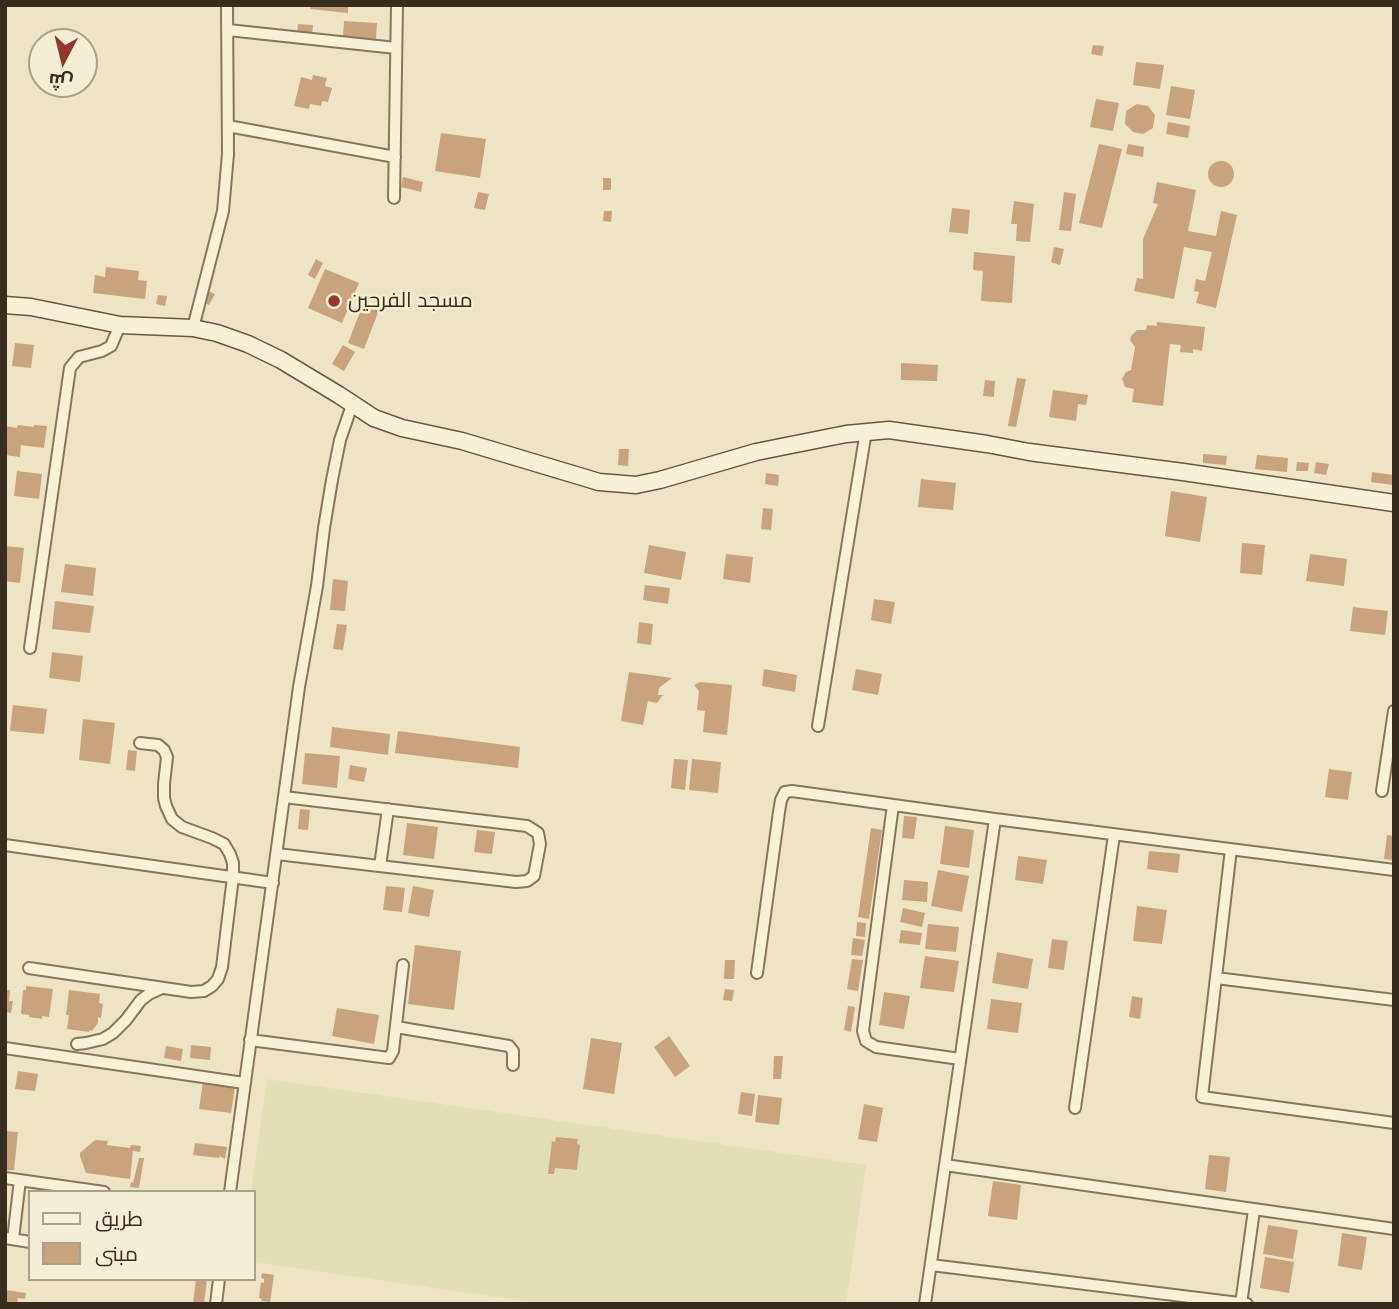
<!DOCTYPE html>
<meta charset="utf-8">
<style>
body{margin:0}
#map{position:relative;width:1399px;height:1309px;overflow:hidden;background:#ece4c5;font-family:Lora,Cairo,serif}
canvas{display:block}
.frame{position:absolute;inset:0;border:7px solid #372d1f;pointer-events:none}
.legend{position:absolute;left:28px;top:1190px;width:228px;height:91px;box-sizing:border-box;background:#f4eed4;border:2px solid #a8a18c;margin:0;padding:9px 12px;list-style:none;font-size:21px;color:#372d1f}
.legend li{display:flex;align-items:center;gap:14px;height:35px}
.legend b{width:35px;border:2px solid #a8a18c}
.north{position:absolute;left:28px;top:28px;width:70px;height:70px;box-sizing:border-box;background:#f4eed4;border:2px solid #a8a18c;border-radius:50%;rotate:187deg;font-size:19px;font-weight:700;line-height:28px;text-align:center;color:#372d1f}
.north::after{content:'';display:block;margin:auto;width:24px;height:32px;background:#93362e;clip-path:polygon(50% 0,100% 100%,50% 72%,0 100%)}
</style>
<div id="map">
<canvas width="1399" height="1309"></canvas>
<div class="frame"></div>
<ul class="legend">
<li><b style="height:9px;background:#f7f1d8"></b>طريق</li>
<li><b style="height:19px;background:#c9a37c"></b>مبنى</li>
</ul>
<div class="north">ش</div>
</div>
<script>
const g = document.querySelector('canvas').getContext('2d');
g.lineJoin = 'round';
function fill(path, color) { g.fillStyle = color; g.fill(path, 'evenodd'); }
const shape = rows => new Path2D(rows.map(r => 'M' + r).join(''));
function stroke(path, color, width, dash) { g.strokeStyle = color; g.lineWidth = width; g.lineCap = dash ? 'butt' : 'round'; g.setLineDash(dash || []); g.stroke(path); }
function write(font, color, halo, rows, align = 'center') {
  g.font = font + ' Lora,Cairo,serif'; g.lineWidth = 5; g.setLineDash([]); g.textBaseline = 'middle'; g.strokeStyle = halo; g.fillStyle = color; for (const [text, x, y, turn = 0] of rows) {
    g.save(); g.translate(x, y); g.rotate((+turn || 0) * Math.PI / 180); g.textAlign = isNaN(turn) ? turn : align; if (halo) g.strokeText(text, 0, 0); g.fillText(text, 0, 0); g.restore();
  }
}
fill(shape([
 [267,1079,866,1165,846,1304,544,1304,254,1262,254,1192,251,1192]
]), '#e2deb3');
fill(shape([
 [311,5,348,5,348,13,310,9],
 [344,21,377,23,376,39,343,36],
 [298,24,313,25,312,35,297,34],
 [1093,45,1104,46,1102,56,1091,54],
 [1136,62,1164,65,1160,89,1133,85],
 [313,75,327,78,325,86,332,88,328,102,322,101,321,106,310,104,309,109,294,106,301,77,312,80],
 [1171,86,1195,90,1190,119,1166,115],
 [1096,99,1119,103,1113,131,1090,127],
 [1137,104,1148,106,1155,115,1153,128,1143,134,1133,132,1125,124,1126,111],
 [1168,122,1190,126,1188,138,1166,134],
 [441,133,486,139,480,178,435,171],
 [1099,144,1122,149,1102,228,1079,223],
 [1128,144,1144,147,1143,157,1126,154],
 '1208 174a13 13 0 1 1 26 0a13 13 0 1 1-26 0Z',
 [403,177,423,182,421,192,401,187],
 [603,178,611,178,611,190,603,190],
 [1157,182,1196,190,1188,231,1216,236,1221,211,1237,215,1216,308,1196,303,1199,292,1194,291,1196,279,1205,281,1212,252,1184,247,1174,299,1134,291,1137,278,1143,279,1143,239,1158,204,1153,203],
 [478,192,489,194,485,210,474,208],
 [1064,192,1076,194,1071,231,1059,230],
 [1014,201,1034,204,1030,242,1016,241,1017,224,1011,224],
 [952,208,970,210,968,234,949,232],
 [604,211,612,211,611,222,603,221],
 [1054,247,1064,249,1060,265,1051,262],
 [974,252,1015,256,1012,303,981,301,983,271,973,270],
 [316,259,323,263,315,279,308,275],
 [106,267,139,271,138,280,147,281,145,299,93,293,95,275,105,277],
 [325,269,359,283,342,323,308,308],
 [208,291,215,294,209,305,203,302],
 [158,295,167,296,165,306,156,304],
 [363,304,379,310,364,349,348,343],
 [1157,322,1205,327,1202,351,1193,349,1193,353,1180,352,1181,345,1170,344,1163,406,1132,402,1134,389,1125,387,1122,379,1126,372,1131,370,1135,347,1130,340,1131,336,1137,330,1146,330,1147,325,1157,326],
 [15,343,34,345,31,368,12,366],
 [343,345,355,352,344,371,332,364],
 [901,363,938,365,937,381,901,380],
 [1017,378,1026,379,1016,427,1008,426],
 [985,380,995,381,994,397,983,396],
 [1053,390,1088,395,1086,405,1078,404,1076,421,1049,417],
 [18,425,34,427,34,425,47,426,44,448,21,445,20,457,5,455,5,426,17,428],
 [619,449,629,449,628,466,618,465],
 [1203,454,1227,456,1226,465,1203,463],
 [1257,455,1288,458,1287,472,1255,469],
 [1297,462,1309,463,1308,471,1296,471],
 [1316,462,1329,464,1326,475,1314,473],
 [17,471,42,474,39,499,14,496],
 [1372,472,1394,475,1393,485,1371,482],
 [766,473,779,475,778,486,765,484],
 [921,479,956,483,953,510,918,507],
 [1171,491,1207,497,1200,542,1165,536],
 [763,508,773,509,771,530,761,529],
 [1242,543,1265,545,1262,575,1240,573],
 [649,545,686,552,681,580,644,573],
 [5,546,24,548,20,583,5,581],
 [726,554,753,557,750,583,723,579],
 [1310,554,1347,559,1344,586,1306,581],
 [65,564,96,568,93,596,61,592],
 [333,579,348,581,345,611,330,610],
 [645,585,670,588,668,604,643,600],
 [874,599,895,602,891,624,871,620],
 [55,601,94,606,90,633,52,629],
 [1353,607,1388,611,1385,635,1350,631],
 [639,622,653,624,651,645,637,643],
 [337,624,347,625,343,650,333,649],
 [52,652,83,656,80,682,49,678],
 [764,669,797,675,795,692,762,686],
 [856,669,882,674,878,695,852,690],
 [629,672,672,678,659,688,658,695,663,695,657,703,648,701,643,725,621,721],
 [700,682,732,685,727,735,703,732,705,711,697,710,699,691,694,685],
 [13,705,47,709,44,734,10,731],
 [83,719,115,723,110,764,79,760],
 [332,727,390,734,388,755,330,747],
 [398,731,520,747,518,768,395,753],
 [128,750,137,751,135,771,126,770],
 [305,753,340,756,337,788,302,784],
 [674,759,688,760,685,790,671,788],
 [692,759,721,762,718,793,689,790],
 [350,765,367,768,364,782,348,779],
 [1329,769,1352,772,1348,800,1325,797],
 [300,809,310,810,308,830,298,829],
 [904,816,917,817,914,839,902,838],
 [407,823,438,827,434,859,403,855],
 [945,826,974,830,969,868,940,864],
 [871,828,882,830,869,919,858,917],
 [477,830,495,832,492,854,474,852],
 [1387,835,1394,836,1394,860,1384,859],
 [1149,851,1180,854,1178,873,1147,869],
 [1018,856,1047,860,1043,884,1015,880],
 [938,870,969,876,962,912,931,906],
 [904,880,928,882,927,902,902,900],
 [386,886,405,888,402,912,383,910],
 [413,886,434,890,429,917,408,913],
 [1137,906,1167,910,1162,944,1133,941],
 [903,908,925,913,922,927,900,922],
 [857,922,866,923,865,937,856,936],
 [928,924,959,927,956,952,925,949],
 [901,930,922,933,920,945,899,943],
 [853,938,865,940,862,956,851,955],
 [1052,939,1068,941,1064,970,1048,968],
 [415,945,461,951,454,1010,408,1004],
 [997,952,1033,959,1028,989,992,983],
 [925,956,959,961,954,992,920,988],
 [852,959,863,960,858,991,847,989],
 [725,960,735,960,734,979,724,979],
 [26,986,53,989,49,1017,42,1016,42,1019,29,1017,29,1015,21,1014,23,990,26,990],
 [725,989,734,990,732,1001,723,1000],
 [5,990,10,990,9,1001,13,1001,11,1013,5,1012],
 [69,990,100,994,99,1003,103,1004,101,1018,98,1017,98,1023,92,1031,89,1030,89,1032,67,1029,69,1015,66,1015],
 [884,992,910,996,904,1029,879,1025],
 [1132,996,1143,998,1140,1019,1129,1017],
 [991,999,1022,1003,1018,1033,987,1029],
 [848,1006,855,1007,851,1032,844,1030],
 [337,1008,379,1015,374,1044,332,1036],
 [669,1036,690,1066,675,1077,654,1047],
 [591,1038,622,1043,614,1094,583,1089],
 [191,1045,211,1047,210,1060,190,1058],
 [166,1046,183,1049,181,1061,164,1058],
 [774,1056,783,1056,781,1079,773,1079],
 [18,1071,38,1074,35,1091,15,1089],
 [203,1081,235,1086,231,1113,199,1109],
 [741,1092,755,1094,752,1116,738,1114],
 [758,1095,782,1098,779,1125,755,1122],
 [864,1104,883,1108,877,1142,858,1139],
 [5,1131,18,1132,14,1170,5,1170],
 [556,1137,578,1139,577,1144,580,1145,577,1170,555,1168,554,1174,548,1174,552,1141,555,1142],
 [95,1140,108,1141,107,1145,130,1148,131,1145,141,1146,140,1152,133,1151,130,1179,86,1173,80,1156,80,1153],
 [195,1143,227,1147,225,1159,219,1156,219,1158,193,1155],
 [1209,1155,1230,1157,1226,1192,1205,1189],
 [139,1158,144,1158,139,1188,130,1187,131,1182,133,1183],
 [993,1181,1021,1185,1017,1220,988,1216],
 [1268,1225,1298,1230,1293,1259,1263,1254],
 [1342,1233,1367,1237,1362,1270,1338,1266],
 [1265,1257,1294,1262,1289,1293,1260,1288],
 [262,1273,274,1275,270,1302,261,1301,262,1299,259,1298,261,1282,264,1283,264,1279,261,1278],
 [196,1279,207,1279,204,1304,193,1304],
 [5,1290,26,1293,25,1299,18,1298,17,1304,5,1304]
]), '#c9a37c');
const street = shape([
 [228,30,396,48],
 [228,126,395,157],
 [394,198,397,5],
 [193,328,223,211,228,154,227,5],
 [30,648,70,368,79,357,102,351,111,346,120,325],
 [818,726,866,431],
 [1382,791,1394,711],
 [893,805,863,1031,866,1041,876,1047,960,1059],
 [5,845,273,883],
 [1231,849,1202,1097,1394,1123],
 [277,854,516,882,527,881,534,876,540,844,538,833,527,826,284,797],
 [380,866,388,809],
 [29,968,191,992,204,991,212,986,218,979,222,967,233,877,233,863,230,854,224,844,212,838,182,827,172,819,166,806,164,798,164,784,167,757,164,750,158,745,140,743],
 [757,973,779,812,781,800,785,792,792,791,995,819,1394,870],
 [1216,978,1394,1000],
 [396,1027,509,1046,513,1051,513,1065],
 [250,1040,389,1058,393,1051,403,965],
 [77,1044,86,1043,103,1039,113,1033,126,1020,141,1000,149,994,162,988],
 [5,1048,244,1083],
 [1075,1108,1114,835],
 [945,1165,1394,1229],
 [5,1178,104,1192],
 [230,1192,299,687,317,586,324,528,332,480,340,440,352,405],
 [5,1238,30,1242],
 [13,1239,20,1180],
 [931,1265,1247,1304],
 [216,1304,219,1279],
 [925,1304,995,819],
 [1241,1304,1254,1210]
]);
const secondary = shape([
 [5,305,31,307,120,325,193,328,217,333,248,344,281,360,339,395,374,418,402,428,462,441,599,482,636,485,660,480,756,452,846,434,889,430,987,444,1029,452,1183,472,1394,503]
]);
stroke(street, '#87765c', 14);
stroke(secondary, '#69583f', 19);
stroke(street, '#f7f1d8', 10);
stroke(secondary, '#f7f1d8', 16);
for (const [x, y, r, color] of [
 [334,301,7,"#93362e"]
]) { const dot = new Path2D(); dot.arc(x, y, r, 0, 2 * Math.PI); g.fillStyle = color; g.fill(dot); stroke(dot, '#f4eed4', 2.5); }
write('21px', '#372d1f', '#f4eed4', [
 ["مسجد الفرحين",348,301]
], 'left');
</script>
